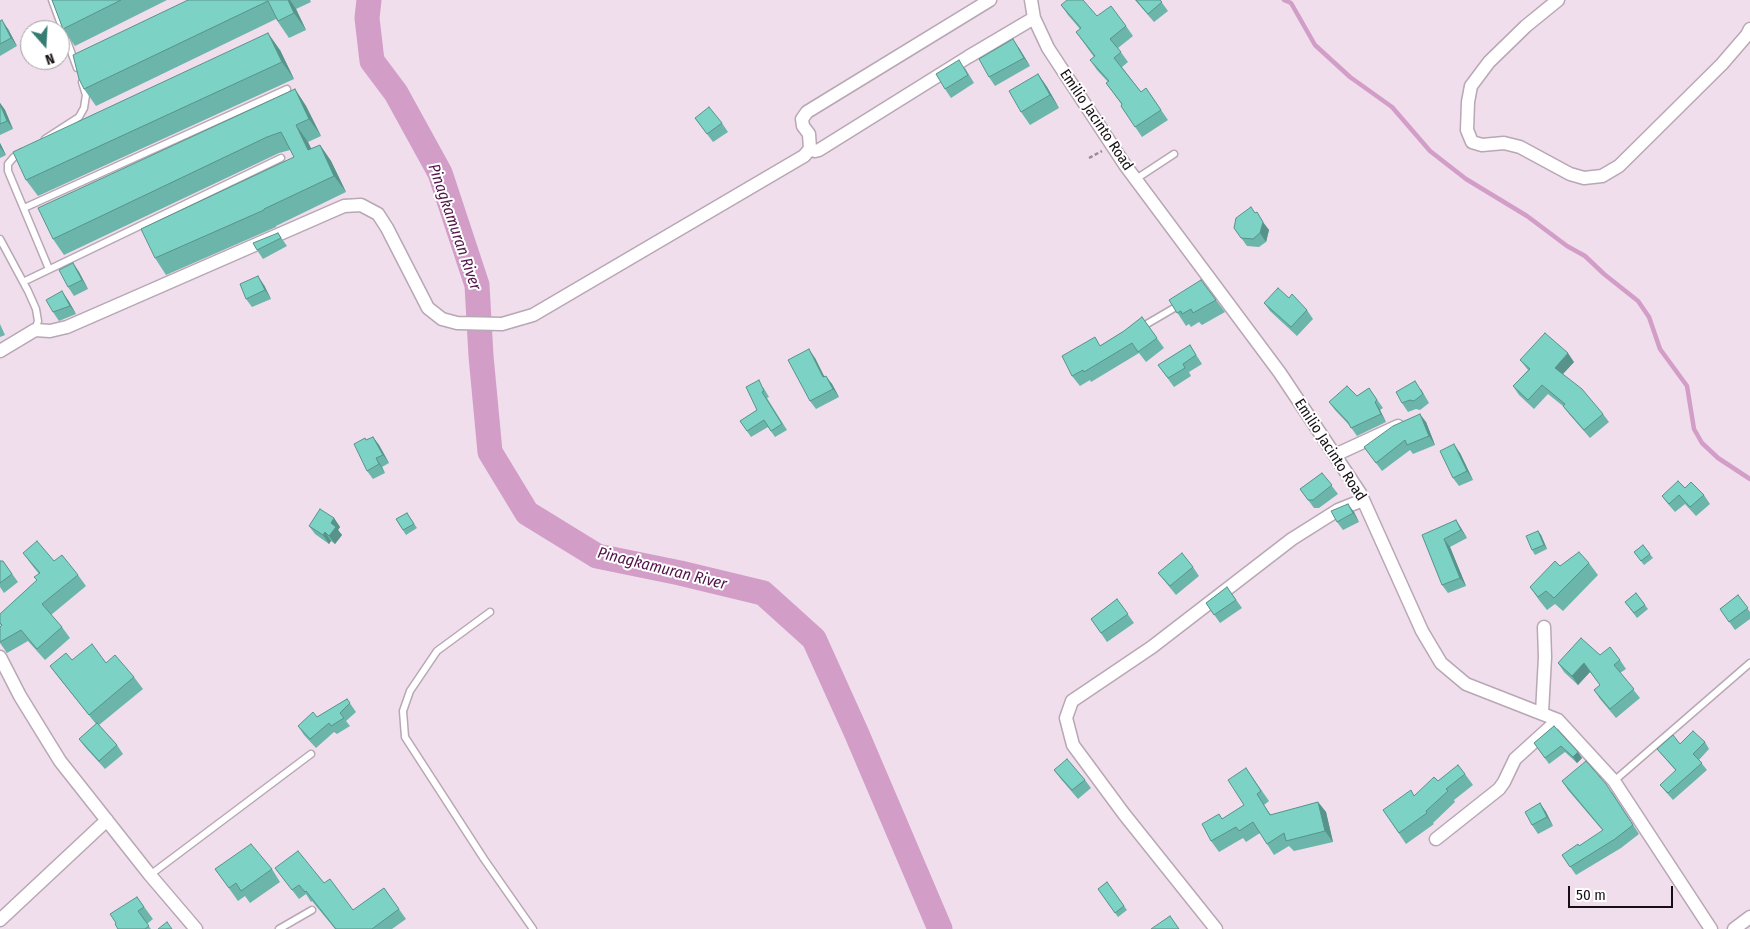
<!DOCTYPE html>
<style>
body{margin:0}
#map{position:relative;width:1750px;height:929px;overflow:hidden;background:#f0deec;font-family:"Fira Sans Condensed",sans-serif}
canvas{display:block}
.north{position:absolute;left:20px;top:20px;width:50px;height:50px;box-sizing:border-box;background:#fff;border:1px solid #a29fa1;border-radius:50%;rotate:161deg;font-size:14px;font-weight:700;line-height:20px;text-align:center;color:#161015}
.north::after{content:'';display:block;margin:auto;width:18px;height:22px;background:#367c73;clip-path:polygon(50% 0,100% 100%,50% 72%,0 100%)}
.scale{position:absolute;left:1568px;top:886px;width:105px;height:22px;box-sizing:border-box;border:2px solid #161015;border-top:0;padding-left:6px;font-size:15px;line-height:18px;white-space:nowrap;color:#161015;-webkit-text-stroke:4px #fff;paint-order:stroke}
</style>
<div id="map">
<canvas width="1750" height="929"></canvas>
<div class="north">N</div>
<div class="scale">50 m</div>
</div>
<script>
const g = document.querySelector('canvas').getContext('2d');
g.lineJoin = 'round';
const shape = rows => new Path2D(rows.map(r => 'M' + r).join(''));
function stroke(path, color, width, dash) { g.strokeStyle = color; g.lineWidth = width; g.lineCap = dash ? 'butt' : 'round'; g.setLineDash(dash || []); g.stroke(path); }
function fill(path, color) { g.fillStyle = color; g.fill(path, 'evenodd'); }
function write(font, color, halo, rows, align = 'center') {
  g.font = font + ' "Fira Sans Condensed",sans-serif'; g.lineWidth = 4; g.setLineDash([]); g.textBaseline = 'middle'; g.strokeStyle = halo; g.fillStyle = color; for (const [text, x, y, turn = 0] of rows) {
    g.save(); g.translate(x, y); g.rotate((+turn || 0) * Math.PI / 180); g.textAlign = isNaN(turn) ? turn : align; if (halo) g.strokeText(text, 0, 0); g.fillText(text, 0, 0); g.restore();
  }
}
stroke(shape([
 [1284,0,1291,3,1315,45,1350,77,1392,107,1430,151,1466,179,1527,216,1567,246,1585,256,1604,274,1638,301,1649,317,1660,349,1687,386,1694,429,1702,443,1718,458,1750,479]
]), '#d29dc7', 4.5);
stroke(shape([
 [369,0,367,18,372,61,396,93,440,173,477,285,481,356,490,452,527,513,597,556,680,573,763,593,814,639,856,732,940,929]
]), '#d29dc7', 25);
const lane = shape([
 [52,0,77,68],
 [45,139,79,117,84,108,86,95,82,82],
 [22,152,14,157,8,164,8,171,49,269],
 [1136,179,1174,154],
 [24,208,287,89],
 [0,239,28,291,36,309,38,321,35,330],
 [23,282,281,158],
 [1140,328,1181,304],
 [490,612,437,651,410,691,403,711,405,737,484,859,533,929],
 [1614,781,1750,663],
 [150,875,311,754],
 [279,929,312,910]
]);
const street = shape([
 [1031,0,1034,18,1048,48,1125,165,1280,373,1360,493,1422,631,1441,663,1466,684,1558,720,1614,781,1711,929],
 [1558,0,1526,26,1489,62,1471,86,1468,102,1467,130,1472,142,1482,145,1504,143,1520,147,1570,174,1584,178,1602,176,1619,166,1722,64,1747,35,1750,29],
 [810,149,815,151,819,150,968,57,1034,18],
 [0,351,35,330,50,331,67,327,344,206,361,205,378,214,387,228,428,308,442,319,457,323,502,324,533,315,804,156,810,149,809,134,803,126,802,119,807,112,990,0],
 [1335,455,1398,426],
 [0,657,20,696,60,761,150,875,196,929],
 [1542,713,1545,657,1544,627],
 [1436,839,1499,789,1504,782,1515,759,1558,720],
 [0,920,107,820],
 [1216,929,1124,814,1073,745,1066,718,1072,701,1152,647,1292,539,1338,510,1363,500],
 [1734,929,1750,917]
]);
stroke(lane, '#b8a7b4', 9);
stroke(street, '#b8a7b4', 15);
stroke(shape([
 [1089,158,1102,151]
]), '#998c96', 2.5, [4, 2.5]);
stroke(lane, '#fff', 6);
stroke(street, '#fff', 12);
fill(shape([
 [52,0,167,0,75,46,63,29],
 [188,0,310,0,311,2,296,9,306,30,289,38,276,19,96,106,84,89],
 [1135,0,1160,0,1168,11,1154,22],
 [1061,5,1126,26,1133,36,1118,48,1128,62,1122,67,1141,92,1146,88,1168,120,1142,137,1121,106,1122,105,1106,83,1108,82,1097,70,1090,60,1094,57,1076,32,1080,29,1068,15],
 [0,21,8,29,17,46,0,56],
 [1019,48,1030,66,995,86,989,77],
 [280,50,294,79,38,196,26,180],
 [965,68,974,83,951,98,945,89],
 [1038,74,1047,87,1059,108,1030,125,1021,112],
 [295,89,306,106,321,136,308,142,311,149,320,145,331,161,346,192,276,226,276,227,166,275,155,258,294,157,290,150,279,153,64,255,53,239],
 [0,103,5,110,13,129,0,135],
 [695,118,722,123,728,132,713,142],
 [0,143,6,155,0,158],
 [1255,213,1269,230,1266,242,1259,247,1247,246,1234,228],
 [278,233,287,246,263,259,257,250],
 [73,263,79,272,88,289,74,296,68,287],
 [264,285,271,299,252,307,246,299],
 [1289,298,1307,310,1313,319,1297,336,1270,311,1264,303],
 [68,300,76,314,59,321,53,312],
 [1169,300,1216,300,1225,312,1202,325,1199,322,1191,327,1189,324,1186,326],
 [1142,317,1164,348,1146,362,1139,353,1091,382,1090,380,1080,386,1072,376,1101,345,1124,331],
 [0,324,5,335,0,337],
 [1190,345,1202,364,1189,372,1191,376,1174,387,1158,365],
 [815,358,824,376,832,384,839,397,816,409,810,401],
 [1520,360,1574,362,1563,374,1603,414,1609,422,1590,438,1569,414,1563,406,1548,394,1534,409,1519,395,1513,386,1528,370],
 [763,387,769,397,767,398,787,430,775,437,768,427,751,437,740,421,757,410],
 [1369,388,1383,408,1380,410,1386,422,1357,436,1350,426,1335,410,1329,402,1357,396],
 [1421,389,1429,403,1420,410,1416,409,1408,412,1402,403],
 [1426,422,1435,445,1413,454,1410,450,1382,471,1364,447],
 [373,437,379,445,389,463,382,467,385,473,373,479,367,471,367,440],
 [1460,453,1473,480,1459,486,1453,478],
 [1322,473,1338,494,1319,508,1314,508,1300,489],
 [1704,495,1710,504,1696,516,1685,504,1675,512,1668,504,1662,496],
 [1354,512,1359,522,1343,530,1337,522],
 [407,513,417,528,406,535,396,519],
 [334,518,340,527,338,530,342,535,335,544,331,541,329,544,315,534,309,526],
 [1456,520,1461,528,1467,538,1450,547,1466,586,1448,593,1442,585,1422,535],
 [1538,531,1541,535,1547,549,1535,555,1532,550],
 [1643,545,1653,558,1644,565,1634,552],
 [23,553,54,561,78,575,86,586,51,615,62,627,70,638,45,660,28,641,7,653,0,643,0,627,1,626,0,624,0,614,37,580,39,574,31,564],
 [0,561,3,561,18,582,4,593,0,587],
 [1589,563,1598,575,1563,611,1555,604,1547,610,1539,600,1530,587,1560,566],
 [1193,567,1199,576,1176,595,1158,573],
 [1227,587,1242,608,1220,623,1206,603],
 [1636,593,1648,609,1637,618,1625,602],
 [1738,595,1750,612,1750,619,1735,630,1720,609],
 [1117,599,1134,623,1107,642,1091,619],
 [1600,655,1620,660,1626,669,1620,673,1640,698,1616,718,1600,699,1594,690,1600,685,1590,672,1578,685,1564,672,1558,663],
 [72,660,106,663,134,677,143,689,99,725,117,745,123,754,105,769,85,747,79,739,96,724,59,678,50,666],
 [347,699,356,712,346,721,350,726,337,734,334,732,316,748,304,735,298,726,317,717],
 [1554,726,1582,758,1577,763,1565,752,1549,764,1534,743],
 [1705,742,1709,749,1699,760,1707,770,1673,800,1665,791,1660,785,1676,771,1662,755,1657,749,1680,744],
 [1246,768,1269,801,1264,805,1271,815,1318,802,1326,812,1333,842,1294,851,1289,846,1274,855,1260,833,1246,842,1243,838,1219,852,1211,841,1219,814,1222,819,1244,805],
 [1054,770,1085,780,1091,788,1078,799,1060,778],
 [1465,774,1473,785,1454,800,1455,802,1433,823,1434,824,1406,844,1383,810,1414,796,1438,781],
 [1562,781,1612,792,1639,834,1621,848,1576,875,1562,855,1579,846,1603,831,1568,790],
 [1540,803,1546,812,1553,826,1538,834,1532,825],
 [275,868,324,883,353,910,384,888,406,919,392,929,335,929,312,901,311,902,306,894,299,899],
 [215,869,272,869,280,882,250,903,245,896,238,901],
 [1107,882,1127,910,1118,917,1098,889],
 [137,897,153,919,147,924,151,929,118,929,116,923]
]), '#6cb5aa');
fill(shape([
 [288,0,290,0,296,9,306,30,294,13],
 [2,20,8,29,17,46,11,38],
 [268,33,280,50,294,79,282,62],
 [1013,39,1019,48,1030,66,1024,58],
 [1038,74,1047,87,1059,108,1050,95],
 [295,89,306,106,321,136,309,119],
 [0,103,5,110,13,129,7,121],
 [296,125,308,142,320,166,308,150],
 [0,143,6,155,0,147],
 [320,145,331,161,346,192,334,176],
 [1263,222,1269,230,1266,242,1260,233],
 [73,263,79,272,88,289,82,280],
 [258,276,264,285,271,299,265,290],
 [62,291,68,300,76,314,70,306],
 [809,349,815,358,829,386,823,377],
 [1568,353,1574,362,1561,376,1555,368],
 [826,376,832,384,839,397,833,389],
 [1375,402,1380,410,1386,422,1381,414],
 [1420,414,1426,422,1435,445,1429,436],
 [373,437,379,445,389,463,383,455],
 [1454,444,1460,453,1473,480,1467,471],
 [376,458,382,467,385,473,379,464],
 [1348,504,1354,512,1359,522,1353,513],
 [334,518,340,527,338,530,342,535,335,544,329,536,331,523],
 [1456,520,1461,528,1467,538,1461,530],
 [1538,531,1541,535,1547,549,1544,545],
 [325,532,331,541,329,544,323,535],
 [1444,539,1450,547,1466,586,1460,578],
 [1584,663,1590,672,1578,685,1572,676],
 [1578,752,1582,758,1577,763,1573,757],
 [1318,802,1326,812,1333,842,1325,831],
 [1540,803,1546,812,1553,826,1547,817]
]), '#58938b');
const building = shape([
 [52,0,121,0,63,29,52,0],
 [188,0,288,0,294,13,278,21,268,1,84,89,79,79,73,55,188,0],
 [1067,0,1083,0,1097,16,1111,6,1126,26,1110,39,1121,52,1114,58,1141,92,1146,88,1161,110,1135,127,1121,106,1122,104,1106,83,1109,81,1090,60,1095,56,1076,32,1081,28,1061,5,1067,0],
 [1136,0,1160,0,1162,2,1148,14,1136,0],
 [2,20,11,38,0,44,0,21,2,20],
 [268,33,282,62,26,180,13,152,268,33],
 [1013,39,1024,58,989,77,979,59,1013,39],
 [959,60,968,75,945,89,936,74,959,60],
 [1038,74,1050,95,1021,112,1009,91,1038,74],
 [295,89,309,119,296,125,308,150,320,145,334,176,264,209,264,210,155,258,141,229,294,157,281,132,267,137,53,239,38,208,295,89],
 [0,104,7,121,0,124,0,104],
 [709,107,722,123,707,134,695,118,709,107],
 [1251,207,1255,213,1257,212,1263,222,1260,233,1253,239,1241,238,1234,228,1236,218,1251,207],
 [278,233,281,238,257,250,253,243,278,233],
 [73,263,82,280,68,287,59,270,73,263],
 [258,276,265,290,246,299,240,284,258,276],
 [1201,280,1216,300,1193,313,1191,309,1182,314,1181,311,1177,313,1169,300,1201,280],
 [1278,288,1289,298,1292,294,1307,310,1291,327,1264,303,1278,288],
 [62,291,70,306,53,312,46,300,62,291],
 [1142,317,1157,338,1138,352,1132,343,1084,372,1083,370,1072,376,1062,356,1095,337,1100,346,1124,331,1142,317],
 [1545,333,1568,353,1555,368,1582,389,1603,414,1584,430,1563,406,1565,404,1542,385,1528,400,1513,386,1530,369,1520,360,1545,333],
 [1190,345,1196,355,1183,364,1185,368,1168,378,1158,365,1190,345],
 [809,349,823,377,826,376,833,389,810,401,788,360,809,349],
 [759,380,764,391,762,392,782,424,771,431,764,420,747,431,740,421,757,410,746,387,759,380],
 [1415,381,1423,394,1414,401,1410,400,1402,403,1396,392,1415,381],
 [1347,386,1357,396,1369,388,1377,400,1375,402,1381,414,1351,428,1348,422,1329,402,1347,386],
 [1420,414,1429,436,1407,445,1405,440,1376,463,1364,447,1393,426,1420,414],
 [373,437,383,455,376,458,379,464,367,471,354,444,365,438,366,440,373,437],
 [1454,444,1467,471,1453,478,1440,451,1454,444],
 [1322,473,1332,485,1313,500,1308,500,1300,489,1322,473],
 [1678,481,1685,488,1691,482,1704,495,1690,507,1679,495,1669,504,1662,496,1678,481],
 [1348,504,1353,513,1337,522,1331,511,1348,504],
 [320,509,334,518,331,523,336,527,329,536,325,532,323,535,309,526,320,509],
 [407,513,414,524,403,530,396,519,407,513],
 [1456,520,1461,530,1444,539,1460,578,1442,585,1422,535,1456,520],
 [1538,531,1544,545,1532,550,1526,536,1538,531],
 [37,541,54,561,62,555,78,575,42,604,62,627,37,649,21,630,0,642,0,627,2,625,0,623,0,614,37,580,34,577,40,573,23,553,37,541],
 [1643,545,1650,554,1641,561,1634,552,1643,545],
 [1579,552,1589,563,1554,598,1546,591,1538,597,1530,587,1555,561,1560,566,1579,552],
 [1182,553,1193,567,1170,586,1158,573,1182,553],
 [0,561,3,561,12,574,0,583,0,561],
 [1227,587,1236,600,1214,615,1206,603,1227,587],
 [1636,593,1645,605,1634,613,1625,602,1636,593],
 [1738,595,1748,608,1729,622,1720,609,1738,595],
 [1117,599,1128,614,1101,633,1091,619,1117,599],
 [1581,638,1600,655,1610,647,1620,660,1614,665,1634,689,1610,709,1594,690,1600,685,1584,663,1572,676,1558,663,1581,638],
 [92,644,106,663,115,655,134,677,89,715,50,666,66,653,72,660,92,644],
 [347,699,350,703,340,713,344,718,331,726,329,723,310,739,298,726,313,712,317,717,347,699],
 [97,723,117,745,99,761,79,739,97,723],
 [1554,726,1578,752,1573,757,1561,746,1545,758,1534,743,1554,726],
 [1693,731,1705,742,1693,754,1702,763,1668,793,1660,785,1676,770,1657,749,1673,735,1680,744,1693,731],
 [1067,759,1085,780,1072,790,1054,770,1067,759],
 [1586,761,1606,784,1633,825,1615,839,1570,867,1562,855,1578,844,1579,846,1603,830,1562,781,1586,761],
 [1458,765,1465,774,1446,789,1448,791,1426,811,1427,813,1399,833,1383,810,1411,790,1414,796,1434,777,1438,781,1458,765],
 [1246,768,1261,791,1257,794,1270,815,1318,802,1325,831,1286,841,1284,833,1267,844,1253,822,1239,831,1236,827,1211,841,1202,824,1219,814,1222,819,1244,805,1228,780,1246,768],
 [1540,803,1547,817,1532,825,1525,812,1540,803],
 [251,844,272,869,241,891,236,883,229,888,215,869,251,844],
 [298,851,324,883,330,879,353,910,384,888,399,909,372,929,336,929,306,891,305,892,299,885,292,890,275,868,298,851],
 [1107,882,1124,906,1115,913,1098,889,1107,882],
 [137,897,144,907,138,911,149,926,145,929,118,929,115,924,116,923,110,914,137,897],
 [1170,916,1179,929,1151,929,1170,916],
 [167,922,172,929,158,929,167,922]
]);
fill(building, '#7dd2c6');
stroke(building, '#58938b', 1);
write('15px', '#161015', '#fff', [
 ["Emilio Jacinto Road",1096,120,56],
 ["Emilio Jacinto Road",1330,450,57]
]);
write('italic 16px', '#53144a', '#fff', [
 ["Pinagkamuran River",454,227,71],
 ["Pinagkamuran River",662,569,14]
]);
</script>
